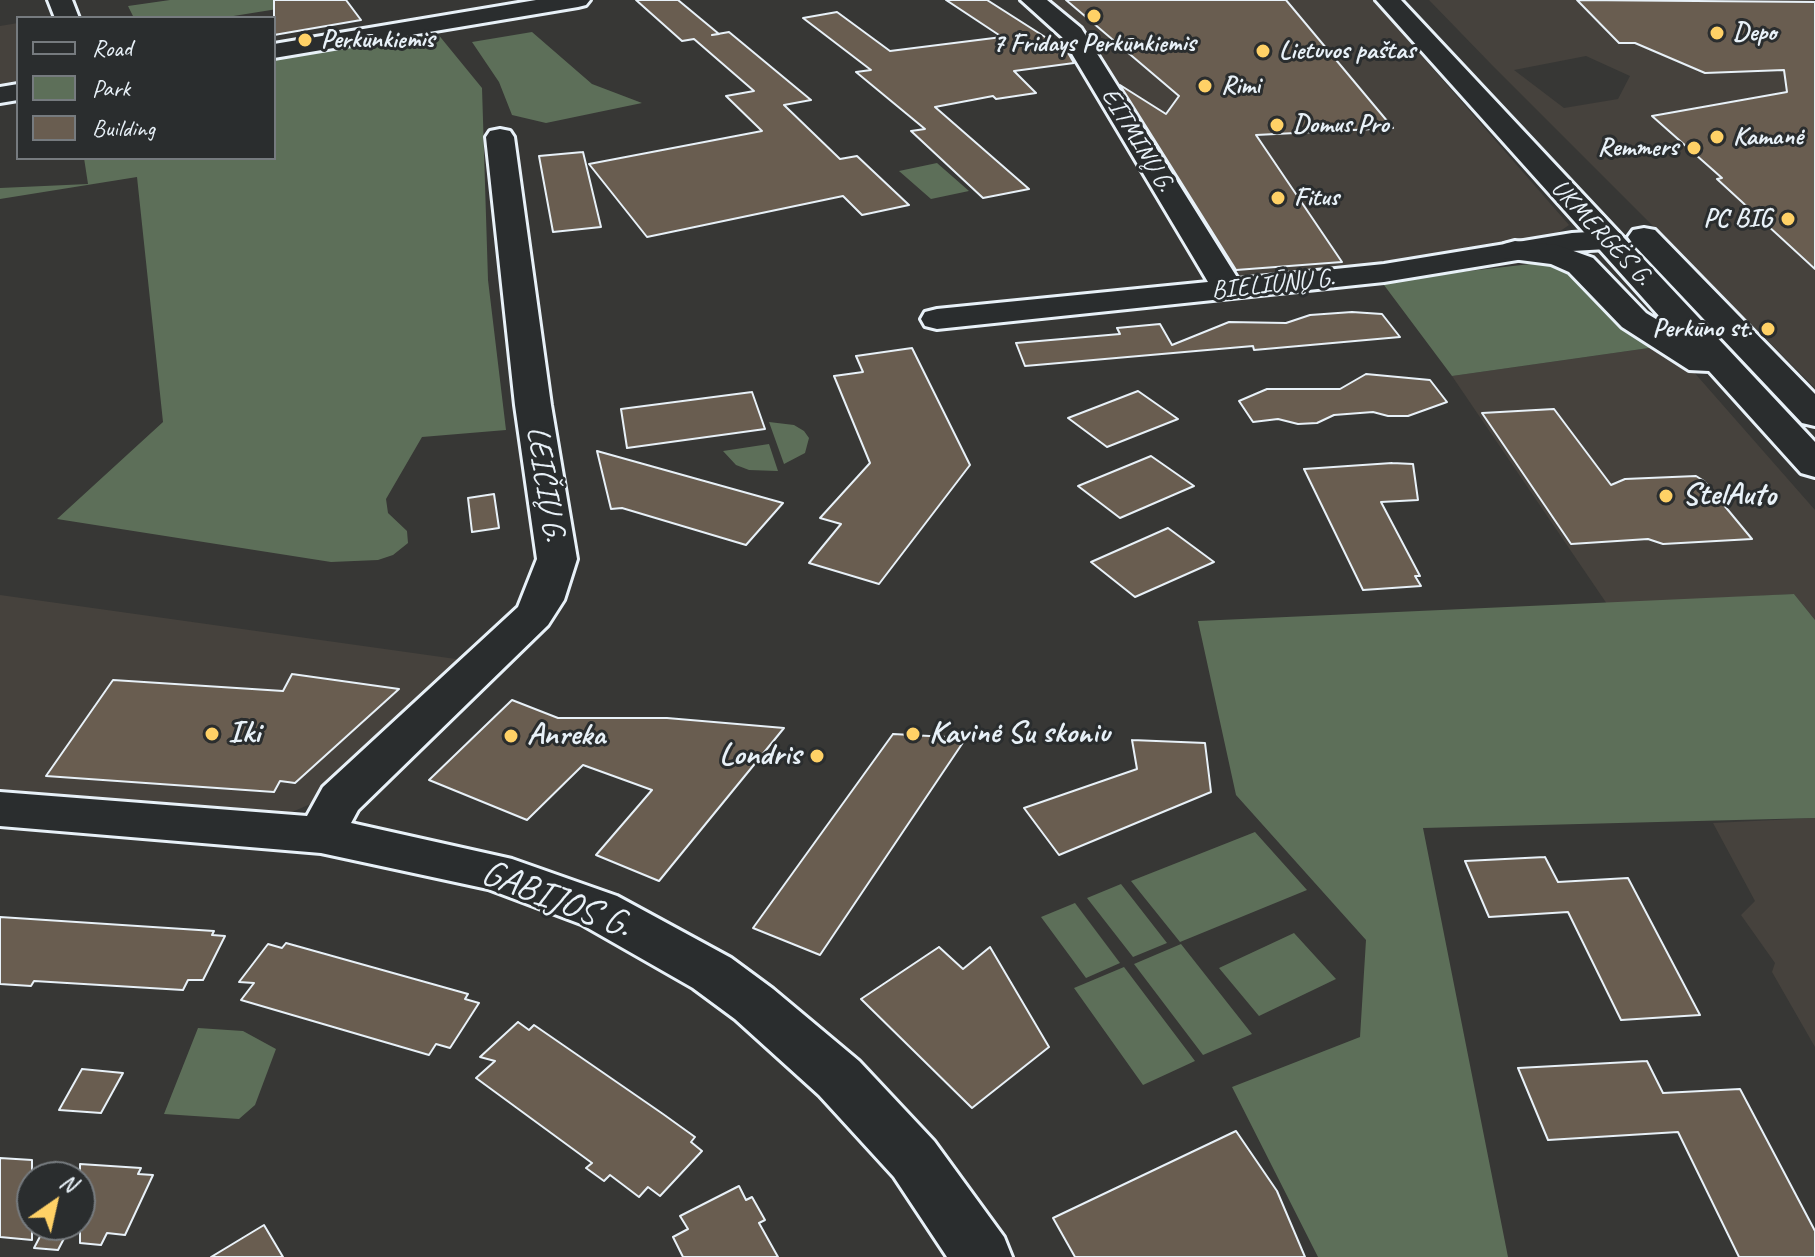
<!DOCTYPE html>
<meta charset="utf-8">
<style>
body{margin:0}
#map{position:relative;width:1815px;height:1257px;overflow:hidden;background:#373735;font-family:Caveat,sans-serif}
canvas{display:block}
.legend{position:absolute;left:16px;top:16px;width:260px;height:144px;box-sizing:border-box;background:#2a2d2e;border:2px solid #767b7f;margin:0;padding:10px 14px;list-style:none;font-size:24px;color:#e8f1f8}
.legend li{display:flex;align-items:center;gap:16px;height:40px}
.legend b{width:40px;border:2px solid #767b7f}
.north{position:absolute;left:16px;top:1161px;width:80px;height:80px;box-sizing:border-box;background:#2a2d2e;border:2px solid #767b7f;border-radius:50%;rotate:34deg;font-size:22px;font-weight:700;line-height:32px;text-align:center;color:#e8f1f8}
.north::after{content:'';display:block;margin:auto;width:28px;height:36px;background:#ffd166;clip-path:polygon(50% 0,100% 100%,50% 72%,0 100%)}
</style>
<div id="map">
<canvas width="1815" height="1257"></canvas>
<ul class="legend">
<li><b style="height:10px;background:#2a2d2e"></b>Road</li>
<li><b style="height:22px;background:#5d6f59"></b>Park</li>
<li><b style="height:22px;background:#695d50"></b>Building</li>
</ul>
<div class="north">N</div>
</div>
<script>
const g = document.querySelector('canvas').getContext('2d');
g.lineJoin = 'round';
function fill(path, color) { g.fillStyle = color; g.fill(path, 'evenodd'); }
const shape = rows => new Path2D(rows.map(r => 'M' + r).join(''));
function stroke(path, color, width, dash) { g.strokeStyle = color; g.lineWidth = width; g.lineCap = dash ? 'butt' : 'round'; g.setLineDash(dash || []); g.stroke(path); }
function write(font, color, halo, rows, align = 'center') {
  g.font = font + ' Caveat,sans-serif'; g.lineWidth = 6; g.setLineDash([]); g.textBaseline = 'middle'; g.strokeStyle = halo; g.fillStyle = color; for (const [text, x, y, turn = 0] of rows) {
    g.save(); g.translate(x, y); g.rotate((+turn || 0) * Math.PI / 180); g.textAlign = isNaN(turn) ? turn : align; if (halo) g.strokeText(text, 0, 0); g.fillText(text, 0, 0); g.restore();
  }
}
fill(shape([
 [1039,0,1373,0,1569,225,1556,234,1361,267,1249,279,1231,276],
 [1429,0,1815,0,1815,388,1492,65],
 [1586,56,1630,76,1618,99,1564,108,1514,70],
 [18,23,18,89,0,92,0,26],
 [1663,346,1685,362,1815,510,1815,620,1794,594,1607,604,1452,376],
 [0,595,463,660,315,802,283,816,0,797],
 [1815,818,1815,1047,1772,972,1775,963,1741,915,1755,901,1713,823]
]), '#46423d');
fill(shape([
 [170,0,320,0,321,2,221,18,134,18,128,6],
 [532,32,592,84,642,103,546,123,512,115,499,82,472,42],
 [437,33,482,88,488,280,506,430,422,437,386,499,388,513,407,531,408,543,393,555,378,560,331,562,57,519,163,422,137,177,0,199,0,188,88,184,84,158,274,158,274,59],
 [937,163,969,191,931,199,899,171],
 [1548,262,1573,269,1663,346,1452,376,1381,281],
 [769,422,794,425,804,431,809,438,805,453,784,464],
 [769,444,778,471,749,470,736,465,723,451],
 [1794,594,1815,620,1815,818,1423,828,1508,1257,1318,1257,1232,1087,1360,1037,1366,940,1236,795,1198,621],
 [1255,832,1307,890,1180,942,1131,881],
 [1121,884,1167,943,1133,957,1087,898],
 [1075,903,1120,963,1086,978,1041,917],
 [1294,933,1336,979,1259,1016,1219,968],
 [1181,944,1252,1034,1203,1055,1134,964],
 [1124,967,1195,1061,1143,1085,1074,988],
 [198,1028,243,1031,276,1049,255,1105,239,1119,164,1114]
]), '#5d6f59');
const building = shape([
 [274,0,346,0,361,20,274,35,274,0],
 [636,0,678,0,719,34,712,35,729,32,811,100,784,105,840,159,857,156,909,205,862,215,843,196,647,237,589,164,762,131,726,96,754,91,694,39,682,41,636,0],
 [946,0,987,0,1067,51,1074,63,1014,71,1036,93,996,99,993,96,935,107,1029,189,983,198,911,131,925,129,856,72,871,70,803,18,837,12,890,51,1002,37,946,0],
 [1066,0,1286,0,1393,128,1256,135,1342,262,1236,270,1120,85,1166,114,1179,96,1066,0],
 [1577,0,1815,2,1815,269,1717,179,1722,178,1652,116,1787,92,1784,70,1705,73,1635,43,1619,43,1577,0],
 [583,152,601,227,553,232,539,156,583,152],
 [1352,312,1382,314,1400,337,1254,350,1253,346,1025,366,1016,343,1120,334,1117,328,1160,324,1172,345,1229,322,1286,323,1310,315,1352,312],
 [912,348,970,465,879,584,809,563,841,524,820,518,870,463,834,376,863,372,856,356,912,348],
 [1366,374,1430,380,1447,402,1408,416,1388,416,1373,412,1334,415,1317,423,1298,424,1278,419,1253,422,1239,401,1267,389,1340,389,1366,374],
 [1138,391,1178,419,1107,447,1068,418,1138,391],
 [752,392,765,429,627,448,621,409,752,392],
 [1554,409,1611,485,1625,479,1696,476,1704,481,1752,539,1663,544,1648,539,1571,544,1482,413,1554,409],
 [597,451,783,503,746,545,622,508,611,509,597,451],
 [1151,456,1194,486,1120,518,1078,486,1151,456],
 [1392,463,1413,464,1418,500,1381,502,1420,576,1415,576,1421,586,1363,590,1304,469,1392,463],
 [494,494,499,528,472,532,468,498,494,494],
 [1168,528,1214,562,1135,597,1091,562,1168,528],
 [292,674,399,689,295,783,280,781,274,792,46,776,113,680,283,691,292,674],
 [512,700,558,718,667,718,784,728,659,881,596,855,652,790,583,765,527,820,429,780,512,700],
 [893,734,966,738,820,955,753,928,893,734],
 [1132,740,1205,743,1211,792,1059,855,1024,808,1137,769,1132,740],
 [1545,857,1558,882,1628,878,1700,1015,1621,1020,1568,912,1489,917,1465,861,1545,857],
 [0,917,214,931,212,935,225,936,203,980,188,980,183,990,34,981,31,986,0,984,0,917],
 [286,943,468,994,465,999,479,1003,450,1048,436,1044,429,1055,241,1000,254,983,239,982,268,944,282,948,286,943],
 [939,947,963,969,990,947,1049,1047,972,1108,861,999,939,947],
 [518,1022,529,1030,534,1025,663,1114,695,1137,691,1142,702,1151,660,1196,648,1187,639,1197,610,1175,604,1181,586,1168,592,1163,476,1078,495,1061,480,1057,518,1022],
 [1647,1061,1663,1093,1740,1089,1815,1231,1815,1257,1739,1257,1678,1132,1548,1140,1518,1068,1647,1061],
 [82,1069,123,1073,101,1113,59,1110,82,1069],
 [1236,1131,1277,1191,1305,1257,1075,1257,1053,1218,1236,1131],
 [0,1158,32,1160,32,1240,0,1237,0,1158],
 [80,1164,141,1168,138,1174,153,1175,125,1235,107,1233,101,1245,80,1243,80,1164],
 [739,1186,746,1200,752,1197,765,1220,759,1223,778,1257,683,1257,673,1237,688,1229,680,1216,739,1186],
 [46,1225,71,1225,58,1250,34,1248,46,1225],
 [264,1225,283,1257,211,1257,264,1225]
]);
fill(building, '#695d50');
stroke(building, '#e8f1f8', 2);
const minor = shape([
 [48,0,72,0,79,18,55,18,48,0],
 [536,0,590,0,586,5,578,7,274,58,274,44,536,0],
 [1021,0,1047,0,1081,28,1238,279,1384,264,1572,233,1607,231,1618,234,1622,240,1618,246,1607,249,1572,251,1384,282,937,329,925,326,921,319,925,312,937,309,1208,282,1062,37,1021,0],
 [18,84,18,100,0,103,0,87,18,84],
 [500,129,510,131,514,137,551,405,577,559,564,600,548,625,358,810,351,823,512,859,617,896,731,958,773,989,859,1061,934,1141,1004,1237,1012,1257,947,1257,894,1177,819,1095,735,1019,693,988,581,924,488,889,321,853,0,826,0,792,307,816,323,787,518,607,537,559,515,405,486,137,490,131,500,129]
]);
const highway = shape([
 [1376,0,1401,0,1815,442,1815,477,1801,473,1709,371,1689,370,1622,327,1569,272,1551,264,1504,258,1499,251,1504,244,1515,241,1557,245,1593,258,1646,313,1669,327,1376,0],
 [1644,228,1655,230,1815,394,1815,426,1802,423,1633,244,1628,237,1633,230,1644,228]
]);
stroke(minor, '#e8f1f8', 6);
stroke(highway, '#e8f1f8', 6);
fill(minor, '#2a2d2e');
fill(highway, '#2a2d2e');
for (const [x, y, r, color] of [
 [1094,16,8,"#ffd166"],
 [1717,33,8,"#ffd166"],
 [305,40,8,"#ffd166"],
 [1263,51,8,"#ffd166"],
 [1205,86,8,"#ffd166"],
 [1277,125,8,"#ffd166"],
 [1717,137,8,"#ffd166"],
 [1694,148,8,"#ffd166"],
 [1278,198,8,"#ffd166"],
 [1788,219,8,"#ffd166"],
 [1768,329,8,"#ffd166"],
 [1666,496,8,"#ffd166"],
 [212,734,8,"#ffd166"],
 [913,734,8,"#ffd166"],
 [511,736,8,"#ffd166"],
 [817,756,8,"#ffd166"]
]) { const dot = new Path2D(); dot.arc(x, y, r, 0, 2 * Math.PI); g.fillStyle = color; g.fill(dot); stroke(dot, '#2a2d2e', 3); }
write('bold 26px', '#e8f1f8', '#2a2d2e', [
 ["Depo",1733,33],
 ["Perkūnkiemis",321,40],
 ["7 Fridays Perkūnkiemis",1094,44,"center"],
 ["Lietuvos paštas",1279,51],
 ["Rimi",1221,86],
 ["Domus Pro",1293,125],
 ["Kamanė",1733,137],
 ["Remmers",1678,148,"right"],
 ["Fitus",1294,198],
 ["PC BIG",1772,219,"right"],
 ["Perkūno st.",1752,329,"right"]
], 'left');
write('26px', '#e8f1f8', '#2a2d2e', [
 ["EITMINŲ G.",1137,140,59],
 ["UKMERGĖS G.",1601,233,47],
 ["BIELIŪNŲ G.",1273,285,-6]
]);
write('32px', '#e8f1f8', '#2a2d2e', [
 ["LEIČIŲ G.",545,484,81]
]);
write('bold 32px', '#e8f1f8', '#2a2d2e', [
 ["StelAuto",1682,496],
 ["Iki",228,734],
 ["Kavinė Su skoniu",929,734],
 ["Anreka",527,736],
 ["Londris",801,756,"right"]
], 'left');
write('38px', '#e8f1f8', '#2a2d2e', [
 ["GABIJOS G.",556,900,21]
]);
</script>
